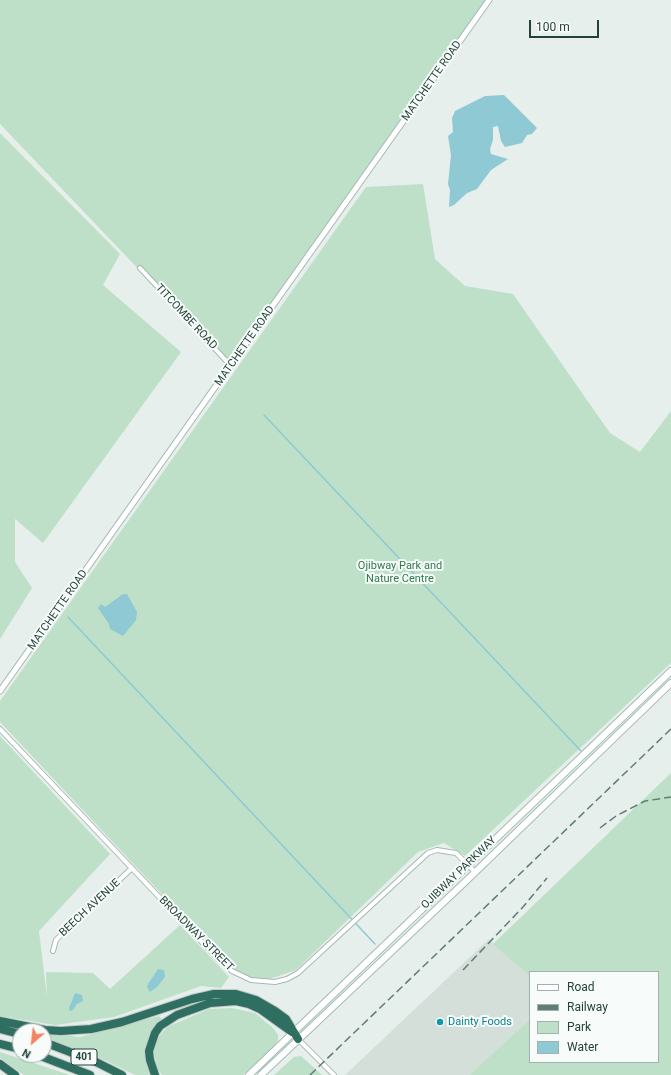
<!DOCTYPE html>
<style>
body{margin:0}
#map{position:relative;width:671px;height:1075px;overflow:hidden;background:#e6efeb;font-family:Roboto,sans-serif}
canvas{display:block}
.legend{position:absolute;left:529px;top:971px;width:130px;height:92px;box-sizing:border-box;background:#f7fbf9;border:1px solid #a3b1ad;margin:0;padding:5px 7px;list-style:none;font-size:12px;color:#24423a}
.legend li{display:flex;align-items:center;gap:8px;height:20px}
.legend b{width:20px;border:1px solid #a3b1ad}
.north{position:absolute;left:12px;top:1023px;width:40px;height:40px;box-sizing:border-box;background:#f7fbf9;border:1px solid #a3b1ad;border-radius:50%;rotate:208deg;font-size:11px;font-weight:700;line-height:16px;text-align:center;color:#24423a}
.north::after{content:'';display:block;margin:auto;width:14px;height:18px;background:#f4845f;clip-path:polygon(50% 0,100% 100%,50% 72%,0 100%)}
.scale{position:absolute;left:529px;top:20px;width:70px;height:18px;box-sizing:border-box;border:2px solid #24423a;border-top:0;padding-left:5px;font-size:12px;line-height:14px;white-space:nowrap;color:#24423a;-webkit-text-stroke:3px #f7fbf9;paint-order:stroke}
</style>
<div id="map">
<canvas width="671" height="1075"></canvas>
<ul class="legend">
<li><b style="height:5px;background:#fff"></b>Road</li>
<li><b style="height:5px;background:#5f7d75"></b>Railway</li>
<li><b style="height:11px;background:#bfe0c8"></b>Park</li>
<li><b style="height:11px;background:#8ec9d4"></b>Water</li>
</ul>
<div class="north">N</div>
<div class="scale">100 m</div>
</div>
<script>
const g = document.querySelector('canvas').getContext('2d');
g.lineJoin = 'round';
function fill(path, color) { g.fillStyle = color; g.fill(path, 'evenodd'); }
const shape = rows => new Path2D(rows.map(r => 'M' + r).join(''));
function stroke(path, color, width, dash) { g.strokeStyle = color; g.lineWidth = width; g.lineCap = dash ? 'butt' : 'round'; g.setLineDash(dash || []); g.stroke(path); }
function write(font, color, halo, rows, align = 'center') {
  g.font = font + ' Roboto,sans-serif'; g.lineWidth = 4; g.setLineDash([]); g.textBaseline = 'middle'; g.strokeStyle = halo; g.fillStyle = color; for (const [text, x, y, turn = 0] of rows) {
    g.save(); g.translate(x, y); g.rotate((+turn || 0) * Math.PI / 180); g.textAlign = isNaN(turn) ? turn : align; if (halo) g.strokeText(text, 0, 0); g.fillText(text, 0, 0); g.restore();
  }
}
fill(shape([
 [489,939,530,977,530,1019,469,1075,345,1075]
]), '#d4dfda');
fill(shape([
 [0,0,487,0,231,366,0,124],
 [0,133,120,254,103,285,181,352,43,543,15,519,15,562,32,588,0,639],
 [423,184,435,259,465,286,513,294,610,433,640,452,671,411,671,663,465,856,444,843,418,852,296,970,264,981,235,972,0,722,0,701,366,187],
 [0,736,110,854,39,931,47,997,46,972,93,973,110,989,180,925,229,977,221,988,201,986,114,1017,55,1025,0,1016],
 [671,773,671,1075,469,1075,530,1019,530,1062,658,1062,658,972,530,972,530,977,493,944],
 [232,1008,255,1013,273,1028,278,1035,278,1040,273,1048,243,1075,162,1075,157,1068,154,1052,158,1038,167,1027,209,1009],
 [159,1016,162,1019,151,1030,146,1046,146,1062,150,1075,135,1075,107,1061,44,1037,44,1033,80,1037],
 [0,1052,70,1075,24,1075,0,1058],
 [301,1056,322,1075,274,1075,294,1057]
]), '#bfe0c8');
fill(shape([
 [504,95,537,128,532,134,527,135,522,143,505,147,501,141,498,126,493,127,493,140,490,149,491,154,508,159,491,170,477,189,467,193,454,205,449,207,450,190,448,184,451,155,448,136,453,132,452,118,455,111,485,96],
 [123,594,127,594,137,612,136,620,123,636,110,629,109,624,98,608,101,604,105,607],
 [158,969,164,970,165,977,157,987,150,992,147,987,148,984],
 [75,993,82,995,83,1001,77,1004,72,1011,69,1010,69,1008]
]), '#8ec9d4');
stroke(shape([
 [264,415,581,751],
 [68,617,375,944]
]), '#8ec9d4', 1.5);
const minor = shape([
 [140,268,231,366],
 [0,729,218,959,232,971,251,980,275,982,287,979,298,973,428,853,437,850,456,853,475,872],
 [53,951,56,940,62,934,132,868],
 [298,1039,334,1075]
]);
const tertiary = shape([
 [0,691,489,0]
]);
const secondary = shape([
 [249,1075,671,671],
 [261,1075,465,882,671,683]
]);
const motorway = shape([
 [0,1021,45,1030,61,1031,91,1029,122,1022,192,999,214,994,236,994,256,1000,275,1011,286,1019,298,1039],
 [0,1029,20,1034],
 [44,1042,96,1062,122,1075],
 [0,1044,20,1049],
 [38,1055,90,1075],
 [0,1064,15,1075],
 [155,1075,150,1060,149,1051,155,1033,160,1026,177,1015,210,1003,236,1001,249,1004,260,1009,292,1032]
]);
stroke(minor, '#a8b8b2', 6);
stroke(tertiary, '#a8b8b2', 7);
stroke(secondary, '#a4bbb3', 8);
stroke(motorway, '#c2cac8', 10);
stroke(minor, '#fff', 4);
stroke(tertiary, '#fff', 5);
stroke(secondary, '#fff', 6);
stroke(motorway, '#2f6f62', 8);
stroke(shape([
 [600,828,616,816,645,801,671,797],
 [463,970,523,907,547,878],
 [310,1075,671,729]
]), '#5f7d75', 1.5, [8, 4]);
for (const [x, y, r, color] of [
 [440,1022,4,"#0f9aa8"]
]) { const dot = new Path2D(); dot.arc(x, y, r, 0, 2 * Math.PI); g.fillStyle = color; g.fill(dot); stroke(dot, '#f7fbf9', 1.5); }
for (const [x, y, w] of [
 [84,1057,26]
]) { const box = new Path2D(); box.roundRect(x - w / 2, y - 8, w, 16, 3); g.fillStyle = '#f7fbf9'; g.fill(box); stroke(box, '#24423a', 1); }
write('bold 10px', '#24423a', null, [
 ["401",84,1057]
]);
write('11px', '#24423a', '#f7fbf9', [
 ["MATCHETTE ROAD",432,81,-55],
 ["TITCOMBE ROAD",186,317,47],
 ["MATCHETTE ROAD",245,346,-55],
 ["MATCHETTE ROAD",58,610,-55],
 ["OJIBWAY PARKWAY",459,873,-44],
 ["BEECH AVENUE",90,908,-43],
 ["BROADWAY STREET",196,934,45]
]);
write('11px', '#2d7a4b', '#f7fbf9', [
 ["Ojibway Park and",400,566],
 ["Nature Centre",400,579]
]);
write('11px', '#0d838f', '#f7fbf9', [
 ["Dainty Foods",448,1022]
], 'left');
</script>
